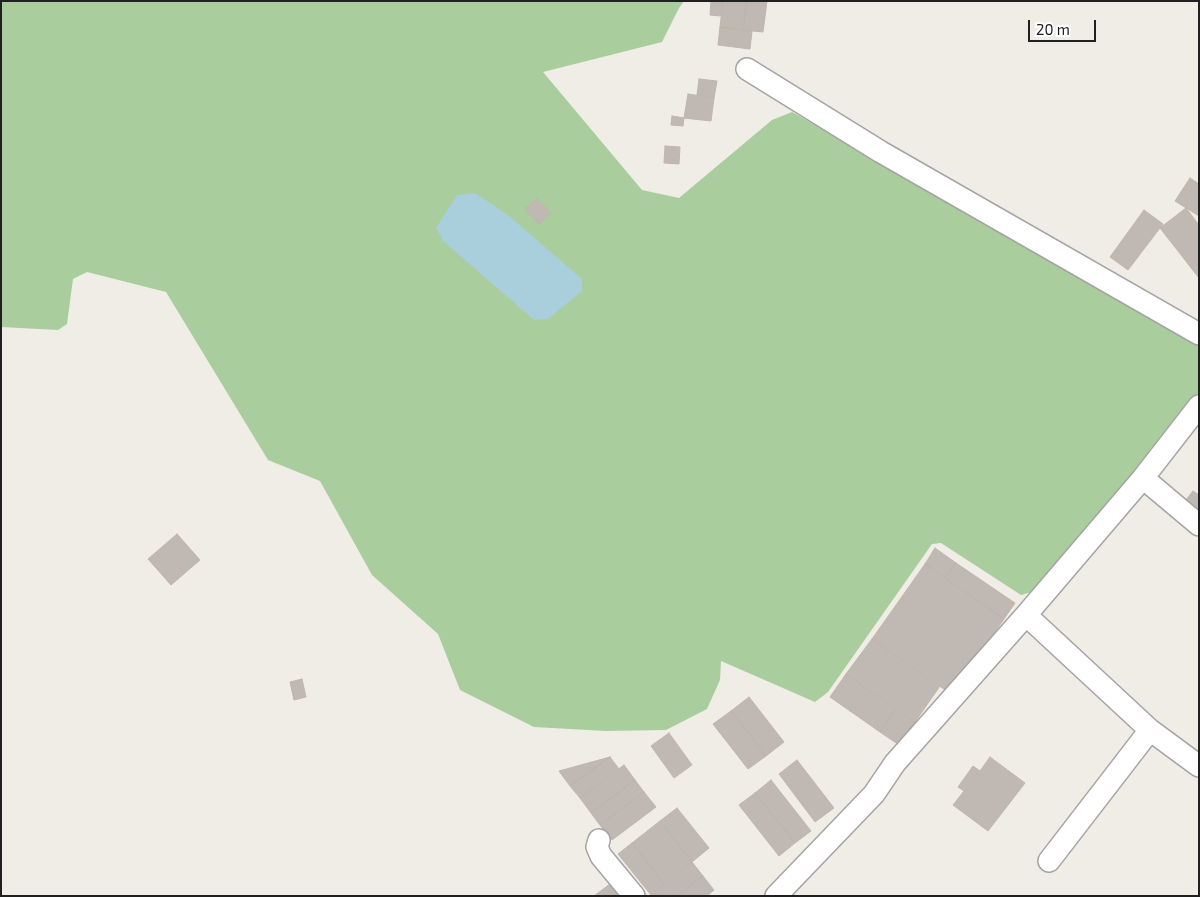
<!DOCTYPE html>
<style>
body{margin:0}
#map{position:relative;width:1200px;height:897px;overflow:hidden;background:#f0ede6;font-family:"Exo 2",sans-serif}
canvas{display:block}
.frame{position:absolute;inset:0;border:2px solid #202020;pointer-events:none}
.scale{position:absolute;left:1028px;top:20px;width:68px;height:22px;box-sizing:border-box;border:2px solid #202020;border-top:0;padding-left:6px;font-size:15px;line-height:18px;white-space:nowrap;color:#202020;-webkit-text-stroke:4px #fff;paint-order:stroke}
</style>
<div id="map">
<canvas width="1200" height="897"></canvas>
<div class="frame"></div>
<div class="scale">20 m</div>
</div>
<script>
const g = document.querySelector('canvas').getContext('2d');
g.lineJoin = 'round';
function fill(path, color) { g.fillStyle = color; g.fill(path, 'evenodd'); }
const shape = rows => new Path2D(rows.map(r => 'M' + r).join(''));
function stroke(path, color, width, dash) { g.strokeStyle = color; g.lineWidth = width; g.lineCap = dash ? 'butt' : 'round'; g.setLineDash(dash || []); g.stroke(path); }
fill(shape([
 [1,1,684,1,679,8,662,42,543,72,642,190,679,198,772,120,792,112,1199,338,1199,396,1035,591,1021,595,941,543,932,544,828,692,815,702,721,661,720,680,707,709,666,730,606,731,534,727,460,690,438,634,372,575,320,481,268,460,166,292,87,272,73,279,67,324,58,330,1,327]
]), '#a9cd9d');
fill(shape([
 [475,193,508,215,582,279,582,291,548,319,534,320,443,241,436,228,457,195]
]), '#a9cedc');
const building = shape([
 [711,1,723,1,721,16,710,15,711,1],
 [723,1,747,1,743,30,720,27,723,1],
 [747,1,767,1,763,32,743,30,747,1],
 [720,27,752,31,750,49,718,45,720,27],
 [699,79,717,81,714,98,697,95,699,79],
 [688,94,714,98,711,121,684,118,688,94],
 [672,116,684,118,683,126,671,125,672,116],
 [665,146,680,147,679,164,664,163,665,146],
 [1190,178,1199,184,1199,216,1175,201,1190,178],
 [537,199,551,213,539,224,525,209,537,199],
 [1186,208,1199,225,1199,278,1160,228,1186,208],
 [1144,210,1163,224,1128,270,1110,257,1144,210],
 [1193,491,1199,495,1199,510,1186,500,1193,491],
 [177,534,200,560,171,585,148,559,177,534],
 [935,548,956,563,945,578,925,564,935,548],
 [956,563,1015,603,1004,619,945,578,956,563],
 [925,564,1004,619,951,694,872,639,925,564],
 [872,639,940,686,915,722,846,674,872,639],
 [846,674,896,709,880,732,830,697,846,674],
 [302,679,306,697,294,700,290,682,302,679],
 [749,697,784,742,766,756,731,711,749,697],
 [896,709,915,722,899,745,880,732,896,709],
 [731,711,766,756,748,769,713,724,731,711],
 [669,733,692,765,674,778,651,746,669,733],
 [610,757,570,786,559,771,610,757],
 [610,757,619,769,580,798,570,786,610,757],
 [990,757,1025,783,988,831,953,805,964,791,958,787,973,766,980,771,990,757],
 [797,760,834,808,815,822,779,774,797,760],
 [624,765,635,780,591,813,580,798,624,765],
 [635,780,644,792,600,825,591,813,635,780],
 [771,780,811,831,795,843,755,793,771,780],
 [644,792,656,807,612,840,600,825,644,792],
 [755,793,795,843,779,856,739,805,755,793],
 [677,808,709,848,692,862,660,821,677,808],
 [660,821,692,862,664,884,632,843,660,821],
 [632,843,664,884,651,895,618,854,632,843],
 [692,862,703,876,677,896,651,895,692,862],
 [703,876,714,890,707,896,677,896,703,876],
 [614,881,625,896,594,896,614,881]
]);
fill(building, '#c0b9b3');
stroke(building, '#c1b4a9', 1);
const street = shape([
 [747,69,881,152,1199,334],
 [1143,478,1199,525],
 [1026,615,1150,730,1199,766],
 [599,840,597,847,601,856,634,896],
 [1049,861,1150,730],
 [776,896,874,794,895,763,1026,615,1143,478,1199,406]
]);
stroke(street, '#a4a4a4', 24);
stroke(street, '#fff', 21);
</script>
